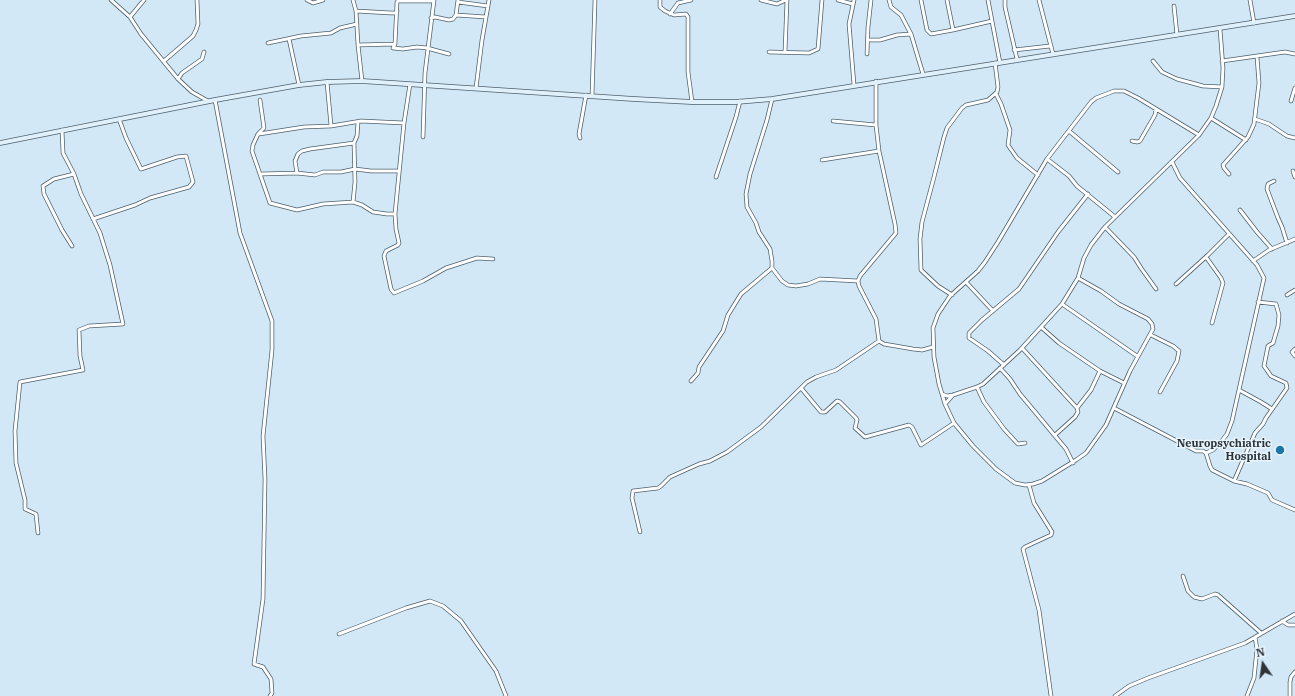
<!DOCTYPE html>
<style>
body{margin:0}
#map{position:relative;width:1295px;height:696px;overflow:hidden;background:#d3e8f6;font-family:"IBM Plex Serif",serif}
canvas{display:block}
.north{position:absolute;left:1243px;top:644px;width:40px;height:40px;-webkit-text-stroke:3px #e8f4fc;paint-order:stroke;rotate:347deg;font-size:11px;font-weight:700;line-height:16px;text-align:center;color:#2c3439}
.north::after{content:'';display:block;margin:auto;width:14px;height:18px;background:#2c3439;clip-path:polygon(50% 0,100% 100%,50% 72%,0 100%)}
</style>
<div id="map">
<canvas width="1295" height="696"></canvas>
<div class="north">N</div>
</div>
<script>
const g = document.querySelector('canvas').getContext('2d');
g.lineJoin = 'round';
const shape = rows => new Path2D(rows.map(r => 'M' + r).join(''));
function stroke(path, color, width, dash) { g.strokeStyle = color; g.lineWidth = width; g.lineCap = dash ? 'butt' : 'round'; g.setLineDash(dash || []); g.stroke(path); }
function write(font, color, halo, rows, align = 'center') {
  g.font = font + ' "IBM Plex Serif",serif'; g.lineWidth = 3; g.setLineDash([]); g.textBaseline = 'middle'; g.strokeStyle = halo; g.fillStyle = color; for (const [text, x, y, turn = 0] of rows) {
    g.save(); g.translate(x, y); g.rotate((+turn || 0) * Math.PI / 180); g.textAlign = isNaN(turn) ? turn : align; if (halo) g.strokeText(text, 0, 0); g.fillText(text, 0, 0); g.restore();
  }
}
const minor = shape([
 [111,0,130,17,141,34,178,79,192,92,208,101],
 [307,0,313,3,323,0],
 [353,0,356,11,358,45,362,81],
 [660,0,660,7,665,11,674,15,686,14,688,17,688,72,692,102],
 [761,0,777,4,786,0],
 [838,0,853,4],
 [854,0,849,24,854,85],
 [889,0,891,7,901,15,911,34,923,74],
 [921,0,927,30,931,34,953,30],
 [947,0,953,30,992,21],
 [988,0,1000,63],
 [1005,0,1005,7,1017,59],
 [1039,0,1053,54],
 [1250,0,1254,23],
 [458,2,488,6],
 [1174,6,1177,35],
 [356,11,391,13,396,13,397,11],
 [670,14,678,3,691,0],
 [456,15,486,17],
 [130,17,144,0],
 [431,18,435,17,449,20,453,19,456,15,458,0],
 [289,39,299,85],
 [868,40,880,40,897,35,911,34],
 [268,43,301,36,331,33,340,28,357,24],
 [395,44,397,2,398,1,434,1],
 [358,45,395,44,393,48,403,49,417,47,427,48,449,54],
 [1014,50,1050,46],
 [769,52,809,53,818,49,822,0],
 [785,52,787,0],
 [867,54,868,27,871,0],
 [164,61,193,36,196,30,198,24,197,0],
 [1153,61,1162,72,1177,79,1203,86,1222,87],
 [1222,61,1285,52,1295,54],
 [178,79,182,73,202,59,204,52],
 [876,81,876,125,879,151,895,224,896,233,860,276,858,281,859,286,876,319,879,341,884,344,913,349,922,350,933,347],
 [327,82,331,126],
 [410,84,404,123,395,214,396,229,399,243,398,245,386,251,384,256,391,289,394,293,423,281,446,268,477,258,493,259],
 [476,88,482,40,489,0],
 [996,94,1001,104,1010,130,1008,145,1017,158,1038,175],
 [592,96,595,0],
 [215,100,240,233,272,321,272,350,263,436,265,479,263,599,254,664,263,667,271,679,272,693,270,696],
 [260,100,264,128,258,134,253,145,252,151,270,203,297,210,323,204,353,202,362,205,373,212,387,214,395,214],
 [1291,101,1295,88],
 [1211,118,1246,140],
 [1255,119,1269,124,1287,136,1295,138],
 [833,121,876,125],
 [1069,131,1118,172],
 [259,134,304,127,331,126,361,121,404,123],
 [423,137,425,73,434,0],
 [580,138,579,134,586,95],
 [1132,141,1137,142,1140,141,1155,115,1156,109],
 [1047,159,1069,176,1077,186,1115,217],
 [822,160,879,151],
 [1172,162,1180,178,1257,265,1264,278,1232,421,1227,434,1221,442,1213,450,1206,453],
 [1293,171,1295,177],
 [297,173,295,161,298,154,302,151,310,149,354,143,357,136,358,122],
 [261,174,297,173,315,175,323,172,341,172,355,169,371,171,399,171],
 [1229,174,1224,168,1223,165,1248,137,1254,124,1259,83,1257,57],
 [716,177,736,117,740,101],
 [1274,181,1268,184,1267,189,1278,218,1282,227,1287,243],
 [353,202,355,182,354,143],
 [1240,210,1257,232,1272,249],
 [93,219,135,205,150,198,189,187,193,182,186,156,177,157,141,169,126,138,119,119],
 [1105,227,1134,257,1141,268,1156,289],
 [72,246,62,230,44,194,43,186,54,179,74,174],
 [1206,257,1221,278,1223,283,1212,323],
 [1253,261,1269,250,1295,239],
 [772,268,782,281,788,285,796,286,808,284,820,279,858,281],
 [1078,278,1101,291,1119,304,1148,319,1152,324,1153,329,1130,371,1106,425,1086,453,1076,460,1042,481,1033,484,1025,485,1015,483,996,469,973,446,954,423,945,404,939,384,934,357,933,328,938,314,950,296,978,271,985,262,998,242,1047,159,1091,102,1096,98,1114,91,1124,91,1138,98,1199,135],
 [966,282,993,311],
 [1176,284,1208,255,1229,234],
 [952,295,938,286,921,270,920,239,922,222,934,177,944,137,947,128,962,108,966,105,988,100,997,92,998,87,995,63],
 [1287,295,1295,290],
 [1062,304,1137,356],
 [1041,327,1059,343,1100,371,1124,383],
 [1151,335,1173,346,1179,351,1177,361,1160,392],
 [1022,348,1077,408,1078,412,1075,417,1055,435],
 [1295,349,1292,352,1295,356],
 [1004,365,988,351,972,340,969,338,969,333,982,320,1019,289,1058,232,1088,194],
 [1000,368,1010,379,1020,394,1066,449,1073,463],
 [691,381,698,373,699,367,723,331,728,315,741,294,772,268,772,261,770,249,759,232,756,223,747,207,746,194,750,174,767,120,772,99],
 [977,387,984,402,1004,429,1016,442,1018,444,1025,443],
 [801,388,821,412,825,412,837,401,840,402,856,418,857,420,855,428,865,437,909,425,912,427,921,445,954,423],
 [1239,390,1261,402,1272,409],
 [942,394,947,396,953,395,977,387,983,384,1020,350,1062,304,1078,278,1084,258,1091,245,1105,227,1199,135,1211,118,1216,106,1222,87,1223,68,1220,29],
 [945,404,953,395],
 [1077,408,1091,390,1100,371],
 [1114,408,1196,451,1203,451,1206,453,1210,466,1212,470,1234,481,1247,484,1268,493,1272,500,1295,510],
 [1234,481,1255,433,1263,424,1266,418,1287,388,1286,383,1271,376,1264,366,1268,346,1273,343,1278,326,1279,315,1276,304,1258,302],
 [1029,485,1034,503,1052,532,1051,535,1025,547,1023,549,1039,610,1051,696],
 [640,532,632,498,633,491,658,488,661,486,670,477,699,464,710,461,727,452,761,427,807,382,816,377,836,370,879,341],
 [38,533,36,514,25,509,25,500,16,463,15,431,20,382,83,370,80,356,79,330,89,326,123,324,110,265,100,233,81,194,74,174,63,153,62,130],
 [1183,576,1188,591,1194,597,1202,599,1215,594,1218,595,1261,633],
 [1282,621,1288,625,1295,625],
 [339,634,406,608,430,601,443,606,461,621,496,671,506,696],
 [1115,696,1129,686,1148,678,1245,643,1295,614],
 [1247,696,1254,678,1257,649,1255,637],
 [1290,696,1290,682,1291,677,1295,672]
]);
const secondary = shape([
 [0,143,215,100,299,85,327,82,362,81,634,99,692,102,736,102,772,99,1295,16]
]);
stroke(minor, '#4e606c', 4.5);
stroke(secondary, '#4e606c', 5.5);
stroke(minor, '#fff', 3);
stroke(secondary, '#e1f1fc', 4);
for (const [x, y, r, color] of [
 [1280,450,5,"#1d77a6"]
]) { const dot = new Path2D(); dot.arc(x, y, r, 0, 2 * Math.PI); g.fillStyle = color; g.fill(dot); stroke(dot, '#e8f4fc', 1.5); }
write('bold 11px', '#2c3439', '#e8f4fc', [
 ["Neuropsychiatric",1271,444],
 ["Hospital",1271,457]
], 'right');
</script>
